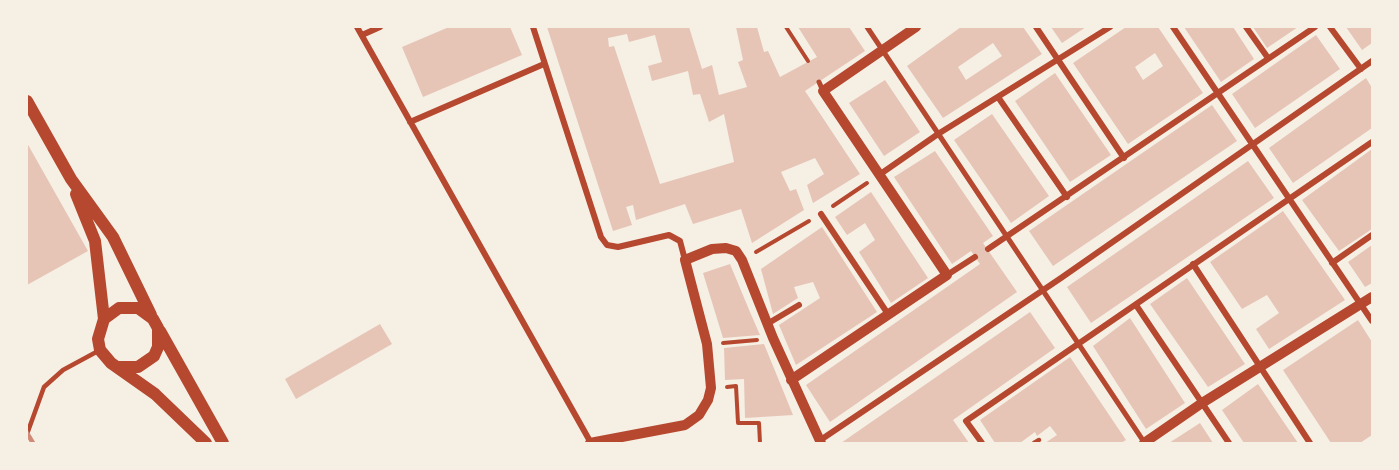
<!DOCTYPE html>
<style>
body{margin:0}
#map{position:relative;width:1399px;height:470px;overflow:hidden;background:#f6efe4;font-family:Roboto,sans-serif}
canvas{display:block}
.frame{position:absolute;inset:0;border:28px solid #f6efe4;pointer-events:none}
</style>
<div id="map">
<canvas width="1399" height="470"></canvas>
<div class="frame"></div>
</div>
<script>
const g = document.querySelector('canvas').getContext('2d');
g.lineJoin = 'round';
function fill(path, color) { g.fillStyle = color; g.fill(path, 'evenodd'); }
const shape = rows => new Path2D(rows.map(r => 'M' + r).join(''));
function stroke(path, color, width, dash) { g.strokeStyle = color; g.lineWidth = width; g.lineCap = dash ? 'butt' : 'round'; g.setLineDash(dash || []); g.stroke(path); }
fill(shape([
 [449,27,510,27,522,55,423,97,402,47],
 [547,27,689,27,702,69,712,65,719,95,747,87,738,62,743,60,736,27,757,27,764,52,768,51,780,77,817,57,798,27,849,27,865,51,805,91,860,174,813,203,807,185,824,174,815,158,781,172,790,191,796,189,804,210,752,243,741,209,693,224,685,204,636,220,633,205,626,207,632,225,613,231],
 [627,34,629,42,655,35,662,62,648,66,652,81,688,71,693,95,700,94,709,122,724,114,734,162,660,184,614,46,609,47,608,38],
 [961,27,1023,27,1042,54,943,118,907,66],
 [993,43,1002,56,966,80,958,67],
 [1051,27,1086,27,1062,43],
 [1126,27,1158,27,1203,93,1128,144,1073,63],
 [1155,53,1163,66,1143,80,1135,67],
 [1184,27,1233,27,1254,59,1221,82],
 [1253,27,1298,27,1267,48],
 [1346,27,1372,27,1372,43,1362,50],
 [1316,35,1340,69,1255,128,1232,94],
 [1055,73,1111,155,1070,182,1015,101],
 [1366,78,1372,88,1372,128,1293,183,1269,148],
 [885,80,920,132,884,156,849,103],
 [1212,105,1237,141,1053,266,1029,231],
 [992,114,1049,196,1011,223,954,140],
 [27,143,88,251,27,285],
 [1372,149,1372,229,1339,251,1302,200],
 [935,151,993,236,983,243,1017,292,830,422,806,385,980,264,971,251,952,264,894,177],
 [1248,161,1274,198,1091,323,1067,287],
 [871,192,928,278,891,303,859,252,875,240,865,223,847,235,835,217],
 [1283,211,1345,300,1269,349,1256,329,1279,313,1267,295,1242,309,1210,262],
 [822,227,877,312,796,365,779,325,820,298,813,282,794,287,798,298,773,314,761,269],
 [1372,245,1372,283,1365,287,1348,262],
 [730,264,750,312,760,335,723,338,703,273],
 [1187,278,1245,364,1208,387,1150,304],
 [1030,312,1055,348,953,420,969,443,841,443],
 [1130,318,1185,403,1146,429,1093,346],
 [1358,320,1372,342,1372,435,1360,443,1331,443,1283,370],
 [380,324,392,344,296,399,285,379],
 [764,344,780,383,793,415,745,418,744,379,725,380,724,348],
 [1070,357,1126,440,1121,443,1045,443,1057,435,1050,426,1037,436,1035,432,1020,443,995,443,980,420],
 [1258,384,1285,424,1298,443,1244,443,1222,410],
 [1200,423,1213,443,1169,443]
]), '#e6c5b7');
stroke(shape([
 [786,27,808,61],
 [833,206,867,183],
 [756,252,809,221],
 [723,343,757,340],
 [727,387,736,386,738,423,759,423,760,443]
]), '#b5482f', 4);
stroke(shape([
 [27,434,44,387,63,370,100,350],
 [1034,443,1039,440]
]), '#b5482f', 4.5);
stroke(shape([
 [867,27,1144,442],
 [819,82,823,91]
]), '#b5482f', 5);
stroke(shape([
 [357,27,591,443],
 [533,27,601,237,607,245,618,247,669,235,680,241,685,260],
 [1036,27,1124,158],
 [1173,27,1372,321],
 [1246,27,1268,58],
 [1330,27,1361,69],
 [362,35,380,27],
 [998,97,1067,197],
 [410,122,544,64],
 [879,175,938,134,1110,27],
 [821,214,888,314],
 [988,249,1315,27],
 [1332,263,1372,235],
 [1193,264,1310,443],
 [947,275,975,257],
 [1136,305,1229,443],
 [767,324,799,305],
 [819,441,1061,278,1372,61],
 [982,443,966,421,1372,142]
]), '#b5482f', 6);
stroke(shape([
 [791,380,947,275,823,91,916,27],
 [590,443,685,425,699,415,708,400,711,388,707,344,685,260,712,249,726,248,736,251,742,260,773,338,821,443],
 [1144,443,1202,403,1372,297]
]), '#b5482f', 10);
stroke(shape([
 [27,101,71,179,113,237,151,315],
 [76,194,95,241,104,319],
 [160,331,223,443],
 [119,367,138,367,154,356,158,347,158,328,153,319,138,308,119,308,104,319,98,339,100,350,111,363,155,394,206,443]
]), '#b5482f', 12);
stroke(shape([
 [27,433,33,443]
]), '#cf8b77', 4.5);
</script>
